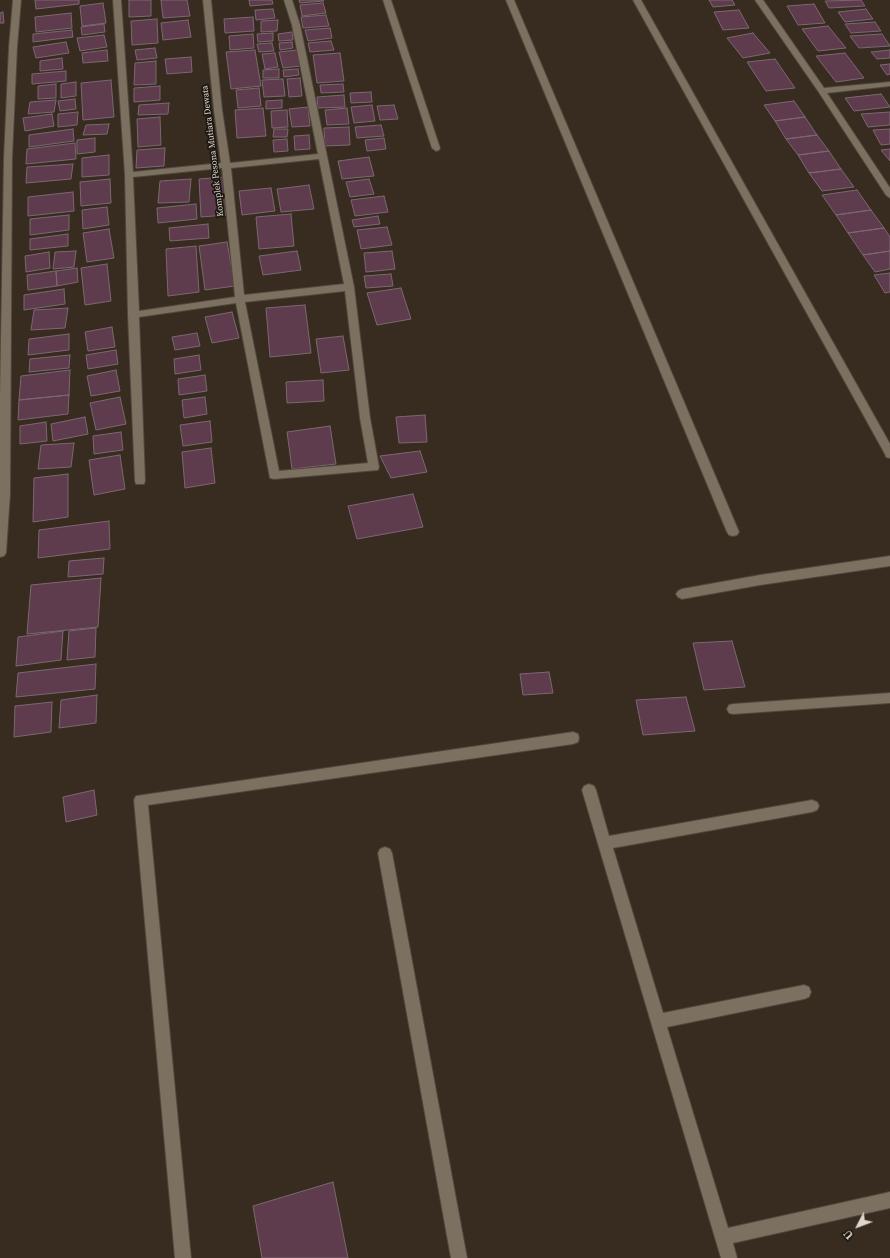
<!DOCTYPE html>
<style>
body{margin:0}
#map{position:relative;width:890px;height:1258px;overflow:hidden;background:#372c1f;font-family:"Source Serif 4",serif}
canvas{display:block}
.north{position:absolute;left:838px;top:1206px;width:40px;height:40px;-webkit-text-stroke:3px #1b1610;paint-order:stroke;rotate:228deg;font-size:11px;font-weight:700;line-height:16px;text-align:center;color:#ded7cf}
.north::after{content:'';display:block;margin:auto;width:14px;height:18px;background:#ded7cf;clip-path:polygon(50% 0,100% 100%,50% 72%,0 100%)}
</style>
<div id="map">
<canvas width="890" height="1258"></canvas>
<div class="north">U</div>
</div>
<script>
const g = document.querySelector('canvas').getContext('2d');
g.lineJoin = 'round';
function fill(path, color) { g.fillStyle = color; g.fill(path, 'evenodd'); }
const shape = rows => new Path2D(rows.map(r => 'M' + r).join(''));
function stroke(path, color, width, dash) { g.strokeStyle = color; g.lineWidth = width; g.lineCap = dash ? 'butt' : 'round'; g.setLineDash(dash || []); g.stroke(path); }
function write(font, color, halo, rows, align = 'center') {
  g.font = font + ' "Source Serif 4",serif'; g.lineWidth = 3.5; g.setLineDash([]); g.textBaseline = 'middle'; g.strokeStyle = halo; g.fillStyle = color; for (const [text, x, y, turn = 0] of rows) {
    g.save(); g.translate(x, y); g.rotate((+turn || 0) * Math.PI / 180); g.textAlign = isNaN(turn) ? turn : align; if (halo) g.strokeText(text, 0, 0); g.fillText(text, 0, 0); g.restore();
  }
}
const building = shape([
 [35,0,79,0,79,4,36,9,35,0],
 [129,0,151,0,151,16,129,17,129,0],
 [161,0,187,0,190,16,163,18,161,0],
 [249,0,272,0,273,4,250,6,249,0],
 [299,0,323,0,324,1,300,3,299,0],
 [709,0,732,0,735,5,713,7,709,0],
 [861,0,865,6,829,8,825,1,861,0],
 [103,3,106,23,82,26,80,6,103,3],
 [323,3,326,13,302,16,300,5,323,3],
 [814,4,825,23,798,25,787,6,814,4],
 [273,9,275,18,256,20,255,10,273,9],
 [866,9,873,19,845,22,838,12,866,9],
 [739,10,749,28,723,30,714,12,739,10],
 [3,12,4,23,0,23,0,13,3,12],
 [71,13,72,28,36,32,35,17,71,13],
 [326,15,329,26,303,28,301,17,326,15],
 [253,17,254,31,225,33,224,19,253,17],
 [157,19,158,43,132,45,131,21,157,19],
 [188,20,191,37,163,40,161,23,188,20],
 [278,20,277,31,261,32,261,21,278,20],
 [875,22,881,31,851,33,845,24,875,22],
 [104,24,105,32,82,35,81,27,104,24],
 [828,26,846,48,818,51,802,29,828,26],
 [330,28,332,38,308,41,305,30,330,28],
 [72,30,73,37,33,42,33,34,72,30],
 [292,32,293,40,279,41,278,34,292,32],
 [273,33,273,41,258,42,257,34,273,33],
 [753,33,770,53,743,58,727,38,753,33],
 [253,34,254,48,230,50,229,36,253,34],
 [882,34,890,46,859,48,850,36,882,34],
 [104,35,107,47,80,51,77,38,104,35],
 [331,41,334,50,310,52,308,43,331,41],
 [66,42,69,53,36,58,33,47,66,42],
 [292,42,293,48,280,50,279,43,292,42],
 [272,43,274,51,259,52,257,44,272,43],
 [155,48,157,58,137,60,135,50,155,48],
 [107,50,108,61,83,63,82,53,107,50],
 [255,50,261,86,231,89,226,52,255,50],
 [297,50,301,66,283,68,279,52,297,50],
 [890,50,890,58,877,59,871,52,890,50],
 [275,53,278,67,265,69,262,54,275,53],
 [340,53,344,81,317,83,313,55,340,53],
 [845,53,864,78,836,82,816,56,845,53],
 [191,57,192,72,167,74,165,59,191,57],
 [62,58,63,69,40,71,40,61,62,58],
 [775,59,795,88,766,91,747,62,775,59],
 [156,61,156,84,134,85,135,63,156,61],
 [890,64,890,74,887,75,880,65,890,64],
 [279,69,279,78,263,78,263,70,279,69],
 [298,69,299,75,284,77,283,70,298,69],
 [66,71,66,81,32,84,32,74,66,71],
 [300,78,302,96,289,97,287,79,300,78],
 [283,79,285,96,264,97,262,80,283,79],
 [111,80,114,117,83,120,81,83,111,80],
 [76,82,76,96,61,98,61,84,76,82],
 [56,84,56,98,38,99,38,86,56,84],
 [343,84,344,92,321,93,320,85,343,84],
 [160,86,160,100,134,102,134,88,160,86],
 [259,88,261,106,238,108,236,90,259,88],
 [371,92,372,102,351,103,350,93,371,92],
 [881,94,890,107,854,111,845,98,881,94],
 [344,95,345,107,318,108,317,97,344,95],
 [75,99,76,109,60,111,58,101,75,99],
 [56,100,54,112,28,114,30,102,56,100],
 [282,100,282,108,266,109,266,101,282,100],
 [794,101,805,117,775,121,764,105,794,101],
 [169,103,168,114,138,115,139,105,169,103],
 [372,105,375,121,354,123,351,107,372,105],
 [394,105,398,119,380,120,377,106,394,105],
 [308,107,310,126,292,127,289,109,308,107],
 [263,108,266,136,237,138,235,110,263,108],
 [347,108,349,124,327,125,325,110,347,108],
 [287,110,288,127,272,128,271,111,287,110],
 [78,112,77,125,58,127,58,114,78,112],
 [890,112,890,125,868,127,861,114,890,112],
 [52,114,54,126,25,131,23,118,52,114],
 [160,117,161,145,138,147,137,119,160,117],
 [805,117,817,135,786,139,775,121,805,117],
 [109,124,107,134,83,135,86,125,109,124],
 [381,125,384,136,357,138,355,127,381,125],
 [349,127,350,145,325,146,324,128,349,127],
 [73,129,74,141,29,147,29,135,73,129],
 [274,129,288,129,287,137,273,137,274,129],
 [890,129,890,144,881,145,873,130,890,129],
 [309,135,310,149,295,150,294,136,309,135],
 [817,135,829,151,798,155,786,139,817,135],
 [95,138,95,152,77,154,77,140,95,138],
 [384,138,386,149,367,151,365,140,384,138],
 [287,139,288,151,274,152,273,140,287,139],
 [75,143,76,159,26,164,27,149,75,143],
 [165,148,164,166,136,168,137,150,165,148],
 [890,149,890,161,881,150,890,149],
 [829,151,841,169,809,173,798,155,829,151],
 [109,155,109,175,82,177,82,158,109,155],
 [369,157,374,176,342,179,338,161,369,157],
 [73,164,71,179,26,183,27,167,73,164],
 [841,169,854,187,822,191,809,173,841,169],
 [224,177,226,215,201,217,199,179,224,177],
 [110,179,111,203,81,206,80,182,110,179],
 [191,179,189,202,158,203,160,181,191,179],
 [369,179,374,194,350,197,346,182,369,179],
 [309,185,314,209,281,212,277,189,309,185],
 [271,188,275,211,242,215,239,191,271,188],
 [857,190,871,210,836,215,822,195,857,190],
 [73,192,74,211,28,216,28,197,73,192],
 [384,196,388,212,355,216,351,200,384,196],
 [196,204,197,219,158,223,157,208,196,204],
 [107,207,109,225,83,229,82,210,107,207],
 [871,210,884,228,848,233,836,215,871,210],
 [291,214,294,246,259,249,256,217,291,214],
 [69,215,69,230,30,235,30,219,69,215],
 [378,216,380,224,354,227,352,220,378,216],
 [208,224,209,238,170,241,169,228,208,224],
 [387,227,392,245,361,249,357,230,387,227],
 [884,228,890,237,890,251,863,255,848,233,884,228],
 [109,229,114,258,87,262,83,233,109,229],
 [68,234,68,246,30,250,30,239,68,234],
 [227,242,235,286,205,290,199,246,227,242],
 [196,246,199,292,168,296,166,249,196,246],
 [76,251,74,267,53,269,55,252,76,251],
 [297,251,301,270,263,275,259,256,297,251],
 [392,251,395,269,366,272,364,253,392,251],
 [890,251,890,269,875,272,863,255,890,251],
 [49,252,50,268,26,272,25,256,49,252],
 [107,264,111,301,85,305,81,268,107,264],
 [77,268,78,282,57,286,56,271,77,268],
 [56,271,57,286,28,290,27,275,56,271],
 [890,273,890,292,885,293,874,275,890,273],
 [391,274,393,286,366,288,364,276,391,274],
 [401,288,411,319,377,325,367,293,401,288],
 [64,289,65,304,24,310,24,295,64,289],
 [305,305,311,353,270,357,266,308,305,305],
 [68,308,65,328,31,330,34,310,68,308],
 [232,312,239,338,212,343,205,317,232,312],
 [112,327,115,347,88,351,85,332,112,327],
 [197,333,200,346,175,350,172,337,197,333],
 [69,334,69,350,28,355,29,339,69,334],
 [343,336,349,370,321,373,316,339,343,336],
 [116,350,118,364,88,369,86,355,116,350],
 [70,355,69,368,29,372,30,359,70,355],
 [199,355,201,370,175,374,174,359,199,355],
 [70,370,69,395,19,400,21,376,70,370],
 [116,370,120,391,91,396,87,376,116,370],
 [205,375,207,391,179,395,178,379,205,375],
 [323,380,324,401,287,403,286,382,323,380],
 [69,395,68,414,18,420,19,400,69,395],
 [120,397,126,424,96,430,90,403,120,397],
 [205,397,207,414,184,418,182,400,205,397],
 [425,415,427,442,399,443,396,417,425,415],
 [85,417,88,434,53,441,51,424,85,417],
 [210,421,212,442,183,446,180,425,210,421],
 [46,422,47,441,20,444,20,426,46,422],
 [330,426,336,464,292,469,287,432,330,426],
 [121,432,123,450,94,454,93,436,121,432],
 [74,443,71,467,38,469,41,445,74,443],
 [211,448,215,483,185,488,182,452,211,448],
 [420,451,427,472,391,478,380,456,420,451],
 [120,455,125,489,94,495,89,460,120,455],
 [68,474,68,517,33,522,34,478,68,474],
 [413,494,423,527,357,539,348,506,413,494],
 [109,521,110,549,38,558,39,530,109,521],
 [104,558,103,574,68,577,69,561,104,558],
 [101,578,98,627,27,634,31,585,101,578],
 [96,628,95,657,67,660,69,631,96,628],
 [63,631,61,660,16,666,18,637,63,631],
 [732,641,745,687,704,690,693,643,732,641],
 [96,664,95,689,16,697,18,673,96,664],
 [549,672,553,693,523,695,520,674,549,672],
 [97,695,96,723,59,728,61,700,97,695],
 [686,697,695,731,643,735,636,700,686,697],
 [52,702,51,732,14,737,15,706,52,702],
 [94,790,97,815,66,822,63,797,94,790],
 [333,1182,348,1258,262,1258,253,1206,333,1182]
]);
fill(building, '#5e3c4e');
stroke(building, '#7b6871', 1);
const minor = shape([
 [13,0,21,0,17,47,12,158,10,494,6,553,4,556,0,557,0,397,4,158,9,47,13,0],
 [113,0,121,0,133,172,221,163,214,110,203,0,211,0,222,110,230,163,318,154,292,25,284,0,292,0,300,25,354,287,370,418,379,467,378,470,274,479,270,478,236,303,139,317,145,481,144,484,136,484,135,481,128,315,125,175,113,0],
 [319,159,344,284,244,295,231,168,319,159],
 [222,168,235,297,139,311,133,177,222,168],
 [345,291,360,418,368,463,279,471,245,302,345,291],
 [383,0,391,0,440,148,439,150,436,151,432,148,383,0],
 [506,0,514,0,739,532,737,535,733,536,729,535,727,532,506,0],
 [633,0,641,0,890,444,890,458,886,457,885,454,633,0],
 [755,0,763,0,824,88,890,82,890,86,827,93,890,188,890,198,886,195,818,91,755,0],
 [890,556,890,566,760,585,682,599,678,597,676,594,678,591,682,589,760,575,890,556],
 [890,693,890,703,733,714,729,713,727,709,729,705,733,704,890,693],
 [573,732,578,734,579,738,578,742,573,744,148,805,191,1258,175,1258,134,800,136,796,573,732],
 [589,784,594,786,596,790,609,836,812,800,817,802,819,806,817,810,812,812,613,848,663,1013,804,985,809,987,811,992,809,997,804,999,667,1027,728,1228,890,1192,890,1208,733,1243,737,1258,721,1258,582,790,584,786,589,784],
 [385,847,390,849,392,853,467,1258,451,1258,378,853,380,849,385,847]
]);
stroke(minor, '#51473c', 2);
fill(minor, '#7c7061');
write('9px', '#ded7cf', '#1b1610', [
 ["Komplek Pesona Mutiara Dewata",213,151,-97]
]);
</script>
